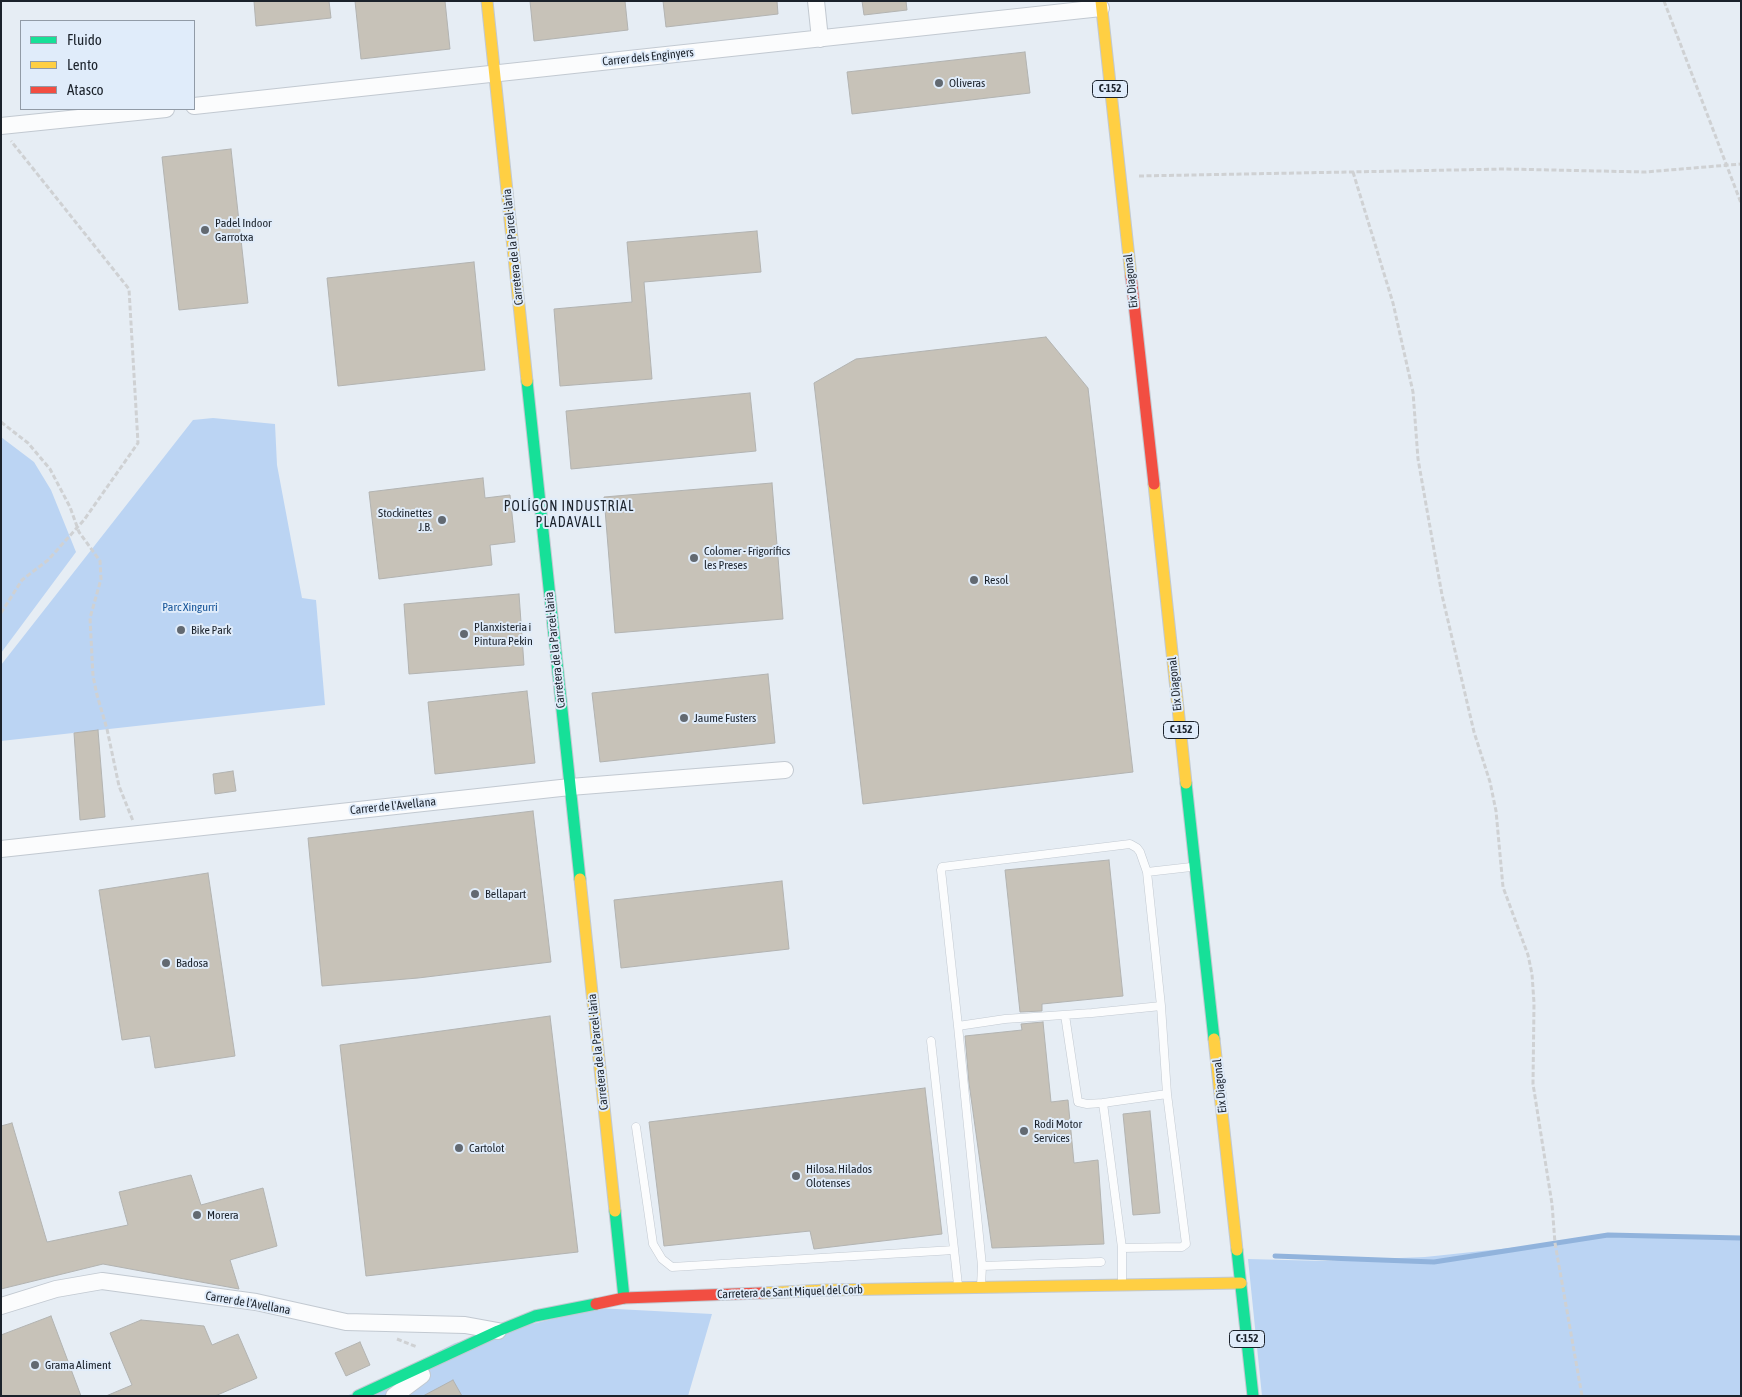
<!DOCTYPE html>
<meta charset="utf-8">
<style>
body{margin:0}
#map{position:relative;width:1742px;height:1397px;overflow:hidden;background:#e6edf4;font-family:"Asap Condensed",sans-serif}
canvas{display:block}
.frame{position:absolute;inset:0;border:2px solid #1b222b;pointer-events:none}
.legend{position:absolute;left:20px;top:20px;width:175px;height:90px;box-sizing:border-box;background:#e0ecfa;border:1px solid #919ba7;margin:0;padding:6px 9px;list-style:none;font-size:15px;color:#1b222b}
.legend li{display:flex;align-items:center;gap:10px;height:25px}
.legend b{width:25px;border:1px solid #919ba7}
</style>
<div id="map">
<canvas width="1742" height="1397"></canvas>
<div class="frame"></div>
<ul class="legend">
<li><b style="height:6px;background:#16e098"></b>Fluido</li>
<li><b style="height:6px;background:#ffcf43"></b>Lento</li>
<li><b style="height:6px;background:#f24e42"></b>Atasco</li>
</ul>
</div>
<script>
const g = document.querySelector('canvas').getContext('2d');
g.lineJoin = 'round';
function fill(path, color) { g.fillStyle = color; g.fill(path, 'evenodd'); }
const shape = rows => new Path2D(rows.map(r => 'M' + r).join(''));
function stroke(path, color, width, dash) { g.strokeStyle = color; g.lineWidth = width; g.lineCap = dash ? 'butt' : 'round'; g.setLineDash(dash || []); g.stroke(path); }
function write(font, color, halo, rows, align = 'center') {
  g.font = font + ' "Asap Condensed",sans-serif'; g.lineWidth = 4; g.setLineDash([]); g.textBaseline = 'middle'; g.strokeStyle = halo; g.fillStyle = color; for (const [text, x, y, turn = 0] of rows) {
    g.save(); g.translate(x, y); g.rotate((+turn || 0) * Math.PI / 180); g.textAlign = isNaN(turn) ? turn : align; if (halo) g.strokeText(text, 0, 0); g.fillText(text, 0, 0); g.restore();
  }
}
fill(shape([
 [213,418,275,424,277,465,302,598,316,600,325,705,1,741,1,665,193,420],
 [1,437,34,462,51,490,76,552,1,653],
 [1600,1235,1741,1236,1741,1396,1262,1396,1248,1259,1324,1261,1425,1257,1548,1244],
 [597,1308,712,1314,688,1396,346,1396,363,1389,455,1343]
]), '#bbd4f3');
stroke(shape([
 [1275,1256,1434,1262,1608,1235,1741,1238]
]), '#91b3dc', 5);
const building = shape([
 [254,1,329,1,331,18,256,26,254,1],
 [355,1,445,1,450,49,361,59,355,1],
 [530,1,625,1,628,30,534,41,530,1],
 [663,1,777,1,778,14,666,27,663,1],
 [862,1,906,1,907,10,864,15,862,1],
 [1025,52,1030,93,852,114,847,72,1025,52],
 [231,149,248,303,179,310,162,157,231,149],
 [757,231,761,272,644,282,652,379,560,386,554,309,632,302,627,242,757,231],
 [474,262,485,370,338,386,327,278,474,262],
 [1046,337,1088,388,1133,772,863,804,814,383,856,359,1046,337],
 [750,393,756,451,571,469,566,411,750,393],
 [483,478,485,498,510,495,515,542,490,545,492,565,379,579,369,492,483,478],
 [772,483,783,619,615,633,604,497,772,483],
 [519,594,524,665,409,674,404,604,519,594],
 [768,674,775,743,600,762,592,693,768,674],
 [527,691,535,763,435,774,428,702,527,691],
 [98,730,105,817,80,820,74,733,98,730],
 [233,771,236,791,215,794,213,774,233,771],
 [533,811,551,962,418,978,322,986,308,838,533,811],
 [1109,860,1123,996,1042,1004,1042,1011,1020,1012,1005,870,1109,860],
 [208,873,235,1056,155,1068,150,1036,122,1040,99,890,208,873],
 [782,881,789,949,621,968,614,900,782,881],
 [550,1016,578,1252,366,1276,340,1045,550,1016],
 [1043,1022,1051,1102,1068,1100,1074,1163,1098,1160,1104,1244,992,1248,969,1083,965,1036,1022,1030,1021,1024,1043,1022],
 [925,1088,942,1234,814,1249,810,1231,664,1246,649,1122,925,1088],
 [1150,1111,1160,1213,1133,1215,1123,1114,1150,1111],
 [12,1123,47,1242,128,1225,119,1192,191,1175,201,1205,263,1188,277,1246,230,1260,239,1289,103,1264,1,1289,1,1126,12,1123],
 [51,1316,81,1396,1,1396,1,1335,51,1316],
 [141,1320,204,1326,212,1345,238,1334,257,1378,215,1396,106,1396,132,1385,110,1333,141,1320],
 [360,1342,370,1365,346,1376,335,1353,360,1342],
 [453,1380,462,1396,423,1396,453,1380]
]);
fill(building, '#c7c2b8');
stroke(building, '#b2b3b1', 1);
const lane = shape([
 [1065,1015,1078,1102,1087,1104,1103,1103],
 [958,1026,1005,1019,1092,1013,1161,1006],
 [931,1041,958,1285],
 [636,1127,653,1244,662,1259,672,1267,954,1250],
 [1122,1248,1182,1247,1186,1244,1167,1094,1161,1006,1147,872,1191,867],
 [982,1266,1101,1262],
 [1122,1283,1122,1248,1103,1103,1167,1094],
 [981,1286,982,1266,958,1026,941,870,942,867,1130,844,1137,848,1140,852,1147,872]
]);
const street = shape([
 [816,1,820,39],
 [194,106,1101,8],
 [1,126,166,109],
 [1,849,570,787,785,770],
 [1,1306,56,1289,102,1281,256,1302,346,1322,465,1325,498,1331],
 [394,1396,422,1375]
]);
const fast = shape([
 [527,381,580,879],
 [1186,783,1214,1039],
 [615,1211,624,1298],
 [1237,1250,1253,1396],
 [358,1396,498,1331,535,1316,596,1304]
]);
const slow = shape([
 [487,1,527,381],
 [1101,1,1131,276],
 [1154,484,1186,783],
 [580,879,615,1211],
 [1214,1039,1237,1250],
 [762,1293,827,1290,1241,1283]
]);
const jam = shape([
 [1131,276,1154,484],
 [596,1304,624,1298,762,1293]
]);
stroke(lane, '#c2c9d1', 9);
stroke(street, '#c2c9d1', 18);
stroke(fast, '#c2c9d1', 13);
stroke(slow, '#c2c9d1', 13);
stroke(jam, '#c2c9d1', 13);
stroke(shape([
 [1664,1,1741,203],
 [1353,172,1393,303,1413,392,1418,459,1442,595,1474,732,1490,782,1496,811,1503,887,1528,955,1532,974,1534,1003,1533,1084,1552,1204,1555,1243,1582,1396],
 [1139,176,1505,169,1645,172,1741,164],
 [1,422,28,443,50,469,70,507,79,532,100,561,101,579,90,618,93,676,97,695,107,729,119,786,133,821],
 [1,613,22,580,48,560,84,520,138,443,129,289,11,141],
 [397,1339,417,1347]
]), '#cfd1d3', 3, [5, 2.5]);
stroke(lane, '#fbfcfd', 8);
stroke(street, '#fbfcfd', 16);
stroke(fast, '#16e098', 11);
stroke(slow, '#ffcf43', 11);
stroke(jam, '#f24e42', 11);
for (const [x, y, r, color] of [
 [939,83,5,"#626971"],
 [205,230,5,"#626971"],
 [442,520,5,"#626971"],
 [694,558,5,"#626971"],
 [974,580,5,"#626971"],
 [181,630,5,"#626971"],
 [464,634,5,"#626971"],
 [684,718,5,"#626971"],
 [475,894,5,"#626971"],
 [166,963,5,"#626971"],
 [1024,1131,5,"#626971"],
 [459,1148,5,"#626971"],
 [796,1176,5,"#626971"],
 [197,1215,5,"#626971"],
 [35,1365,5,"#626971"]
]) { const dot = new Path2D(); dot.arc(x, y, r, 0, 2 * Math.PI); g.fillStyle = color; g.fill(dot); stroke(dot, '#e0ecfa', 2); }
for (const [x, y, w] of [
 [1110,89,35],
 [1181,730,35],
 [1247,1339,35]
]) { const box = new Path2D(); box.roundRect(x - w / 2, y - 8.5, w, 17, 4); g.fillStyle = '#e0ecfa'; g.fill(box); stroke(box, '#1b222b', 1); }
write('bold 11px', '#1b222b', null, [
 ["C-152",1110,89],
 ["C-152",1181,730],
 ["C-152",1247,1339]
]);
write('12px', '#1b222b', '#e0ecfa', [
 ["Carrer dels Enginyers",648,57,-6],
 ["Carretera de la Parcel·lària",513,247,-96],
 ["Eix Diagonal",1131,281,-96],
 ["Carretera de la Parcel·lària",555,650,-96],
 ["Eix Diagonal",1175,684,-96],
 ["Carrer de l'Avellana",393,806,-6],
 ["Carretera de la Parcel·lària",598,1052,-96],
 ["Eix Diagonal",1220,1086,-96],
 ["Carretera de Sant Miquel del Corb",790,1292,-2],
 ["Carrer de l'Avellana",248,1303,10]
]);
write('12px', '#1b222b', '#e0ecfa', [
 ["Oliveras",949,83],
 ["Padel Indoor",215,223],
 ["Garrotxa",215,237],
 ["Stockinettes",432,513,"right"],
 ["J.B.",432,527,"right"],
 ["Colomer - Frigorífics",704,551],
 ["les Preses",704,565],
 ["Resol",984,580],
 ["Planxisteria i",474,627],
 ["Pintura Pekin",474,641],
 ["Bike Park",191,630],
 ["Jaume Fusters",694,718],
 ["Bellapart",485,894],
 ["Badosa",176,963],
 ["Rodi Motor",1034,1124],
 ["Services",1034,1138],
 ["Cartolot",469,1148],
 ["Hilosa. Hilados",806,1169],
 ["Olotenses",806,1183],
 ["Morera",207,1215],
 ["Grama Aliment",45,1365]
], 'left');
write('12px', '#155498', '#e0ecfa', [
 ["Parc Xingurri",190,607]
]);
g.letterSpacing = '1px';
write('14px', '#1b222b', '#e0ecfa', [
 ["POLÍGON INDUSTRIAL",569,507],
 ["PLADAVALL",569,523]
]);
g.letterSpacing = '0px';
</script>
